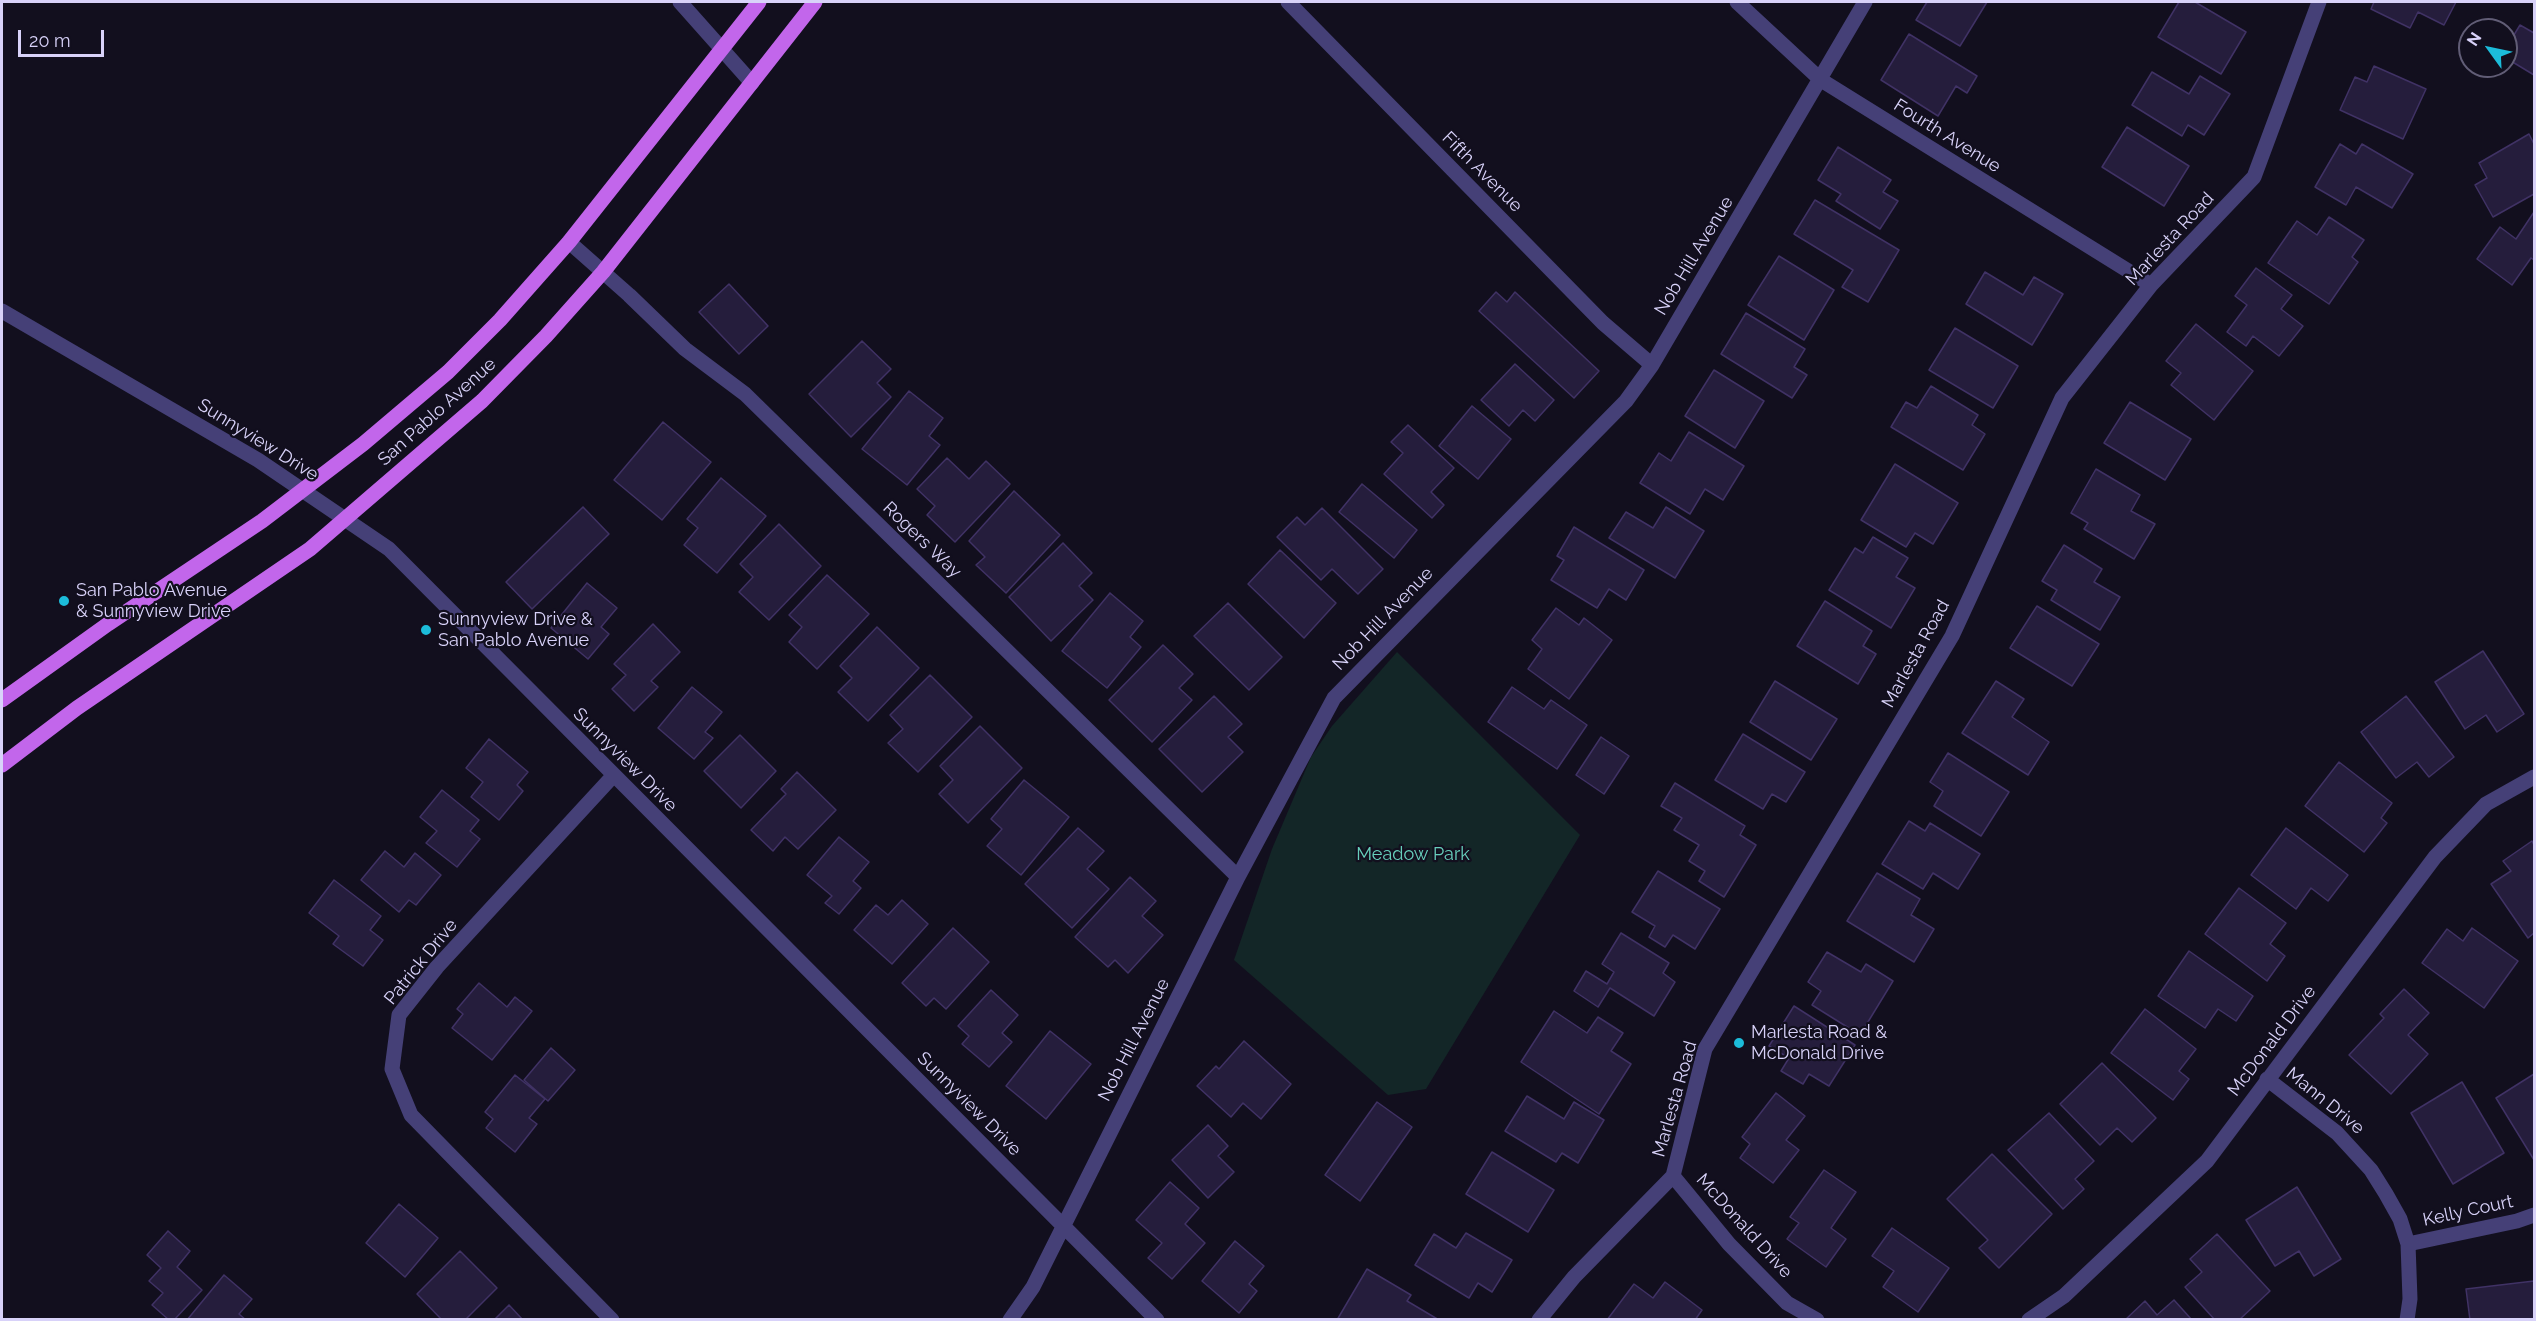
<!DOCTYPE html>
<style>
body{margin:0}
#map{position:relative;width:2536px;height:1321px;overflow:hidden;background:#120f1e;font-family:Raleway,sans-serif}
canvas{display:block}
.frame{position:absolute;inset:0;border:3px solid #d8d2f9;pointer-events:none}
.north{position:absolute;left:2458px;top:18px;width:60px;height:60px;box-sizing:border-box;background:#120f1e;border:2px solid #615d76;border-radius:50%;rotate:303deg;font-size:16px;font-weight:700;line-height:24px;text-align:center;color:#d8d2f9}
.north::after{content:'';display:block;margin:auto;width:21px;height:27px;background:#1cbcda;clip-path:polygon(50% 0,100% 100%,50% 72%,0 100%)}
.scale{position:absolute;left:18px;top:30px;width:86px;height:27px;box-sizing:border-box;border:3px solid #d8d2f9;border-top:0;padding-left:8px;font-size:18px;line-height:21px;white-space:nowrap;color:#d8d2f9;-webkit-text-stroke:4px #120f1e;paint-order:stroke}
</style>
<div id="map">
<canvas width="2536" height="1321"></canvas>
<div class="frame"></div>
<div class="north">N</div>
<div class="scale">20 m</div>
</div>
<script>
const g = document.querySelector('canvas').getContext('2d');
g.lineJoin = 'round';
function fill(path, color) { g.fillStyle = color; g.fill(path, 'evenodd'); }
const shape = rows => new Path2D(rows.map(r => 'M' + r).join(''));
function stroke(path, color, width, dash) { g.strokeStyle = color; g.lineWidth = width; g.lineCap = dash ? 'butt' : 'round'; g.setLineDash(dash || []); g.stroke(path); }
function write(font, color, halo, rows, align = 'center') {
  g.font = font + ' Raleway,sans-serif'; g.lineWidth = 4.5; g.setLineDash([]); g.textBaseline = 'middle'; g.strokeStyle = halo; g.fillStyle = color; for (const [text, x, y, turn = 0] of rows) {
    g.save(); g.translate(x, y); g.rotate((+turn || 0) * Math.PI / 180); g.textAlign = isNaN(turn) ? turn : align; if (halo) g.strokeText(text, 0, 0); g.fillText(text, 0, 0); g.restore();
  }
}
fill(shape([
 [1397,652,1580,835,1426,1089,1388,1095,1234,960,1272,849,1311,757,1332,726]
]), '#132627');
const building = shape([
 [1927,2,1987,2,1960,46,1916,20,1927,2],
 [2179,2,2195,2,2246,32,2221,74,2158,37,2179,2],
 [2374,2,2456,2,2444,25,2418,12,2410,28,2371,9,2374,2],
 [2520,25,2534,33,2534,75,2506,58,2506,48,2520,25],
 [1909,34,1977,76,1967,93,1956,86,1938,116,1881,80,1909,34],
 [2374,66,2426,89,2403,139,2340,110,2355,77,2367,82,2374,66],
 [2152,72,2189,94,2200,76,2230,94,2204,135,2188,125,2182,136,2132,105,2152,72],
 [2127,127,2189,166,2164,206,2102,167,2127,127],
 [2529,134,2534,144,2534,194,2493,217,2475,185,2487,178,2479,163,2529,134],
 [2340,144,2356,154,2362,144,2413,174,2392,208,2356,187,2346,205,2315,187,2340,144],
 [1838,147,1891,180,1883,192,1898,201,1880,229,1836,201,1841,194,1818,180,1838,147],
 [1815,200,1899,250,1868,302,1842,287,1853,270,1794,234,1815,200],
 [2534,212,2534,260,2531,258,2512,285,2477,259,2500,227,2516,239,2534,212],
 [2329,217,2364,240,2352,257,2358,262,2329,304,2268,263,2297,221,2317,235,2329,217],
 [1779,256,1834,290,1804,340,1748,305,1779,256],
 [2256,268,2292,295,2281,309,2303,326,2279,356,2253,336,2246,346,2227,332,2247,305,2235,296,2256,268],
 [1985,272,2023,295,2034,277,2063,294,2032,345,1966,304,1985,272],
 [729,284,768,326,739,354,699,312,729,284],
 [1496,292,1507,302,1515,292,1599,371,1574,398,1479,311,1496,292],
 [1746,313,1805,349,1794,367,1807,375,1792,398,1721,354,1746,313],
 [2196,324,2253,371,2214,420,2171,385,2181,373,2166,361,2196,324],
 [1955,328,2018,366,1993,408,1929,370,1955,328],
 [862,341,891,369,877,383,891,397,851,437,809,394,862,341],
 [1515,364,1554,400,1535,421,1523,410,1509,426,1481,400,1515,364],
 [1714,370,1764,401,1735,448,1685,416,1714,370],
 [1931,386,1978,415,1972,425,1985,434,1963,470,1891,427,1906,402,1917,408,1931,386],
 [909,391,943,418,929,436,940,445,907,485,862,449,909,391],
 [2130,402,2191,439,2165,480,2104,443,2130,402],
 [1472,406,1511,439,1478,479,1439,446,1472,406],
 [663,422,711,462,662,520,614,480,663,422],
 [1408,425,1454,468,1431,492,1444,505,1432,518,1384,474,1403,453,1391,442,1408,425],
 [1689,432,1744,466,1723,500,1705,489,1690,514,1640,483,1659,453,1671,461,1689,432],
 [947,458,969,479,986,461,1010,484,955,542,927,515,935,506,917,489,947,458],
 [1895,464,1958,503,1933,544,1915,533,1906,547,1861,520,1895,464],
 [2096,469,2140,495,2131,511,2155,524,2134,559,2084,529,2088,523,2071,513,2096,469],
 [721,478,766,516,717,573,684,545,698,528,687,519,721,478],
 [1362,484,1417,530,1394,558,1339,512,1362,484],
 [1014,491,1060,535,1006,593,976,565,985,557,969,541,1014,491],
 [583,507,609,534,532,609,506,582,583,507],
 [1666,507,1704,531,1675,578,1609,538,1626,512,1653,528,1666,507],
 [1322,508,1383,569,1358,594,1332,569,1321,580,1277,537,1297,517,1305,525,1322,508],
 [779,524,821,566,769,620,739,592,753,577,740,564,779,524],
 [1574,527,1644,570,1626,600,1609,589,1597,608,1551,580,1564,560,1557,556,1574,527],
 [1873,537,1908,558,1896,577,1915,588,1891,628,1829,590,1855,548,1863,553,1873,537],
 [1063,543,1092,573,1079,586,1093,600,1051,641,1009,597,1063,543],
 [2064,545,2102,569,2094,582,2120,597,2100,630,2051,600,2057,590,2042,581,2064,545],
 [1280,550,1336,603,1304,638,1248,584,1280,550],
 [827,575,869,614,817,669,789,642,802,627,789,615,827,575],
 [587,583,617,608,601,627,609,634,588,659,551,628,587,583],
 [1110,593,1143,621,1130,637,1141,647,1107,688,1062,651,1110,593],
 [1825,601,1872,631,1863,646,1876,654,1858,684,1797,646,1825,601],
 [1228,603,1282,657,1249,690,1194,636,1228,603],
 [2037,606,2099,644,2072,686,2010,648,2037,606],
 [1556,608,1579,625,1584,618,1612,640,1569,699,1528,669,1542,649,1532,640,1556,608],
 [653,624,680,652,651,681,658,687,634,711,612,689,626,675,614,664,653,624],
 [877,627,919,668,868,721,838,692,852,678,840,666,877,627],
 [1163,645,1193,674,1179,688,1192,700,1152,742,1109,700,1163,645],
 [2483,651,2524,714,2497,732,2486,715,2465,729,2435,682,2483,651],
 [930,675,972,717,918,772,888,743,903,729,890,715,930,675],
 [1775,681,1837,719,1811,760,1750,722,1775,681],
 [1996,681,2024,699,2012,717,2049,742,2028,775,1962,733,1996,681],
 [692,687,722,712,705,732,713,738,694,759,658,728,692,687],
 [1512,687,1544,709,1551,700,1587,725,1557,769,1488,722,1512,687],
 [1214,696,1242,724,1228,737,1243,752,1202,792,1159,749,1214,696],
 [2406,696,2454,757,2429,777,2417,762,2396,778,2361,732,2406,696],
 [980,726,1022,768,968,823,939,794,953,780,940,766,980,726],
 [1743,734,1805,772,1786,802,1772,794,1763,809,1715,780,1743,734],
 [740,735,776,771,741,808,704,771,740,735],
 [1601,737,1629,756,1604,794,1576,775,1601,737],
 [489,739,528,772,517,785,523,791,499,820,471,797,483,782,466,768,489,739],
 [1948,753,2009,792,1981,836,1934,806,1943,791,1930,782,1948,753],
 [2339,762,2392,803,2381,818,2387,823,2364,852,2305,806,2339,762],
 [797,772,836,810,798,849,785,837,773,851,751,830,786,794,781,789,797,772],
 [1024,780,1069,817,1021,875,987,846,1002,829,991,819,1024,780],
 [1675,783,1745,826,1740,835,1756,845,1724,897,1699,881,1705,871,1689,861,1699,845,1674,830,1682,818,1661,806,1675,783],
 [442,790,479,820,470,831,480,839,457,867,426,843,437,831,420,817,442,790],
 [1909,821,1925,831,1930,823,1980,854,1958,889,1933,873,1923,889,1882,864,1909,821],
 [1078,828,1104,851,1087,869,1109,889,1072,928,1025,884,1078,828],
 [2286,828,2348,875,2328,901,2311,888,2296,909,2251,875,2286,828],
 [839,837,869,862,853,881,861,888,839,914,825,903,832,896,807,875,839,837],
 [2532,841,2534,845,2534,933,2528,938,2491,884,2511,871,2503,861,2532,841],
 [385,851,404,867,415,853,441,875,416,905,409,900,399,912,361,880,385,851],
 [1658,871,1720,909,1695,949,1673,935,1665,947,1649,937,1655,926,1632,912,1658,871],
 [1877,873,1920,899,1911,915,1934,929,1914,962,1847,921,1877,873],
 [1130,877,1156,901,1142,916,1163,935,1128,973,1115,960,1108,967,1075,937,1130,877],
 [334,880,381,916,370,930,383,940,363,966,333,944,339,936,309,913,334,880],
 [2239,888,2286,923,2270,944,2285,956,2267,981,2205,934,2239,888],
 [902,900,928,924,892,964,854,930,876,905,888,915,902,900],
 [953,928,989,962,946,1009,934,998,926,1006,902,983,953,928],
 [2472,928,2518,961,2484,1008,2422,963,2447,929,2463,941,2472,928],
 [1621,933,1669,963,1663,973,1675,982,1654,1016,1610,988,1598,1007,1574,991,1586,971,1607,984,1614,972,1602,964,1621,933],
 [2189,951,2253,996,2236,1021,2218,1009,2205,1028,2158,996,2189,951],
 [1827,952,1861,972,1866,964,1893,981,1860,1035,1812,1005,1821,991,1808,982,1827,952],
 [479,983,507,1007,515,997,532,1011,492,1060,452,1028,463,1014,457,1009,479,983],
 [2404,989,2429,1013,2408,1035,2428,1054,2391,1094,2349,1055,2384,1018,2380,1014,2404,989],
 [991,990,1018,1015,1002,1033,1012,1042,989,1067,962,1044,969,1036,958,1026,991,990],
 [1794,1006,1855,1045,1829,1086,1809,1074,1803,1084,1781,1071,1789,1058,1769,1046,1794,1006],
 [2145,1009,2196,1049,2179,1071,2189,1079,2173,1100,2111,1053,2145,1009],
 [1554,1011,1587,1033,1598,1017,1623,1033,1611,1051,1631,1064,1599,1114,1521,1062,1554,1011],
 [1050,1031,1091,1064,1046,1119,1006,1086,1050,1031],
 [1244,1041,1291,1084,1261,1119,1243,1103,1231,1117,1197,1086,1216,1066,1219,1069,1244,1041],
 [551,1048,575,1070,548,1101,524,1080,551,1048],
 [2102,1063,2156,1118,2132,1142,2117,1128,2100,1145,2060,1104,2102,1063],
 [2534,1074,2534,1160,2496,1098,2534,1074],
 [515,1075,545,1099,529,1118,537,1124,515,1152,486,1128,493,1119,485,1112,515,1075],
 [2462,1082,2504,1153,2453,1184,2411,1113,2462,1082],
 [1776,1093,1805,1116,1786,1140,1799,1150,1773,1183,1740,1158,1750,1144,1742,1137,1776,1093],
 [1527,1096,1564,1119,1574,1102,1604,1120,1578,1163,1562,1153,1556,1162,1505,1131,1527,1096],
 [1377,1102,1412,1127,1360,1201,1325,1175,1377,1102],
 [2049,1113,2094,1161,2075,1179,2084,1189,2063,1209,2008,1150,2049,1113],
 [1208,1125,1228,1146,1218,1156,1234,1172,1208,1198,1172,1160,1208,1125],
 [1492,1152,1554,1190,1528,1232,1466,1194,1492,1152],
 [1992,1154,2052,1214,1999,1268,1979,1248,1988,1240,1947,1199,1992,1154],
 [1824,1170,1856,1192,1831,1228,1846,1239,1826,1267,1787,1239,1799,1223,1790,1217,1824,1170],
 [1170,1182,1199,1208,1185,1224,1205,1243,1172,1279,1148,1258,1162,1243,1136,1220,1170,1182],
 [2297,1187,2341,1259,2314,1276,2299,1251,2275,1266,2246,1220,2297,1187],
 [399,1204,438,1238,405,1277,366,1243,399,1204],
 [1892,1228,1949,1268,1918,1312,1883,1287,1894,1271,1872,1256,1892,1228],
 [168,1231,190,1251,177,1267,202,1290,174,1320,169,1320,152,1305,163,1293,149,1281,161,1268,147,1255,168,1231],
 [1466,1233,1512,1260,1492,1292,1478,1283,1469,1298,1415,1265,1434,1234,1456,1248,1466,1233],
 [2217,1234,2270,1291,2239,1320,2215,1320,2185,1287,2202,1272,2190,1259,2217,1234],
 [1235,1241,1264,1266,1249,1284,1257,1291,1239,1313,1202,1281,1235,1241],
 [460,1251,497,1288,465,1320,442,1320,417,1294,460,1251],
 [1367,1269,1411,1295,1407,1301,1439,1320,1337,1320,1367,1269],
 [224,1275,252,1299,239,1314,246,1320,187,1320,224,1275],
 [2534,1281,2534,1320,2470,1320,2466,1289,2534,1281],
 [1665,1282,1702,1310,1695,1320,1607,1320,1634,1284,1653,1298,1665,1282],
 [2174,1300,2192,1320,2125,1320,2145,1301,2157,1315,2174,1300],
 [509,1305,523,1320,494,1320,509,1305]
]);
fill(building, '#251d3c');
stroke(building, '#403265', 1.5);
stroke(shape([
 [680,2,752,83],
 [1288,2,1603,323,1652,365],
 [1737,2,1821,80,2151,285],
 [569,242,629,295,685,349,745,394,1238,877],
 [2,311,258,460,389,549,1157,1320],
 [2267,1079,2337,1133,2371,1170,2386,1194,2400,1219,2408,1244,2410,1299,2407,1320],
 [1673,1176,1729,1244,1787,1303,1817,1320],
 [2408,1244,2517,1221,2534,1215],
 [612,1320,411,1115,392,1069,399,1015,437,967,613,776],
 [1010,1320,1033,1287,1238,877,1334,698,1626,401,1652,365,1865,2],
 [1539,1320,1574,1277,1673,1176,1705,1049,1952,636,2062,398,2151,285,2254,177,2319,2],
 [2029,1320,2064,1296,2207,1161,2435,857,2486,804,2534,777]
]), '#454077', 15);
stroke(shape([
 [2,700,108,624,262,521,363,444,448,372,500,320,569,242,759,2],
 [2,765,77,708,310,549,482,401,546,336,603,272,815,2]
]), '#c266eb', 15);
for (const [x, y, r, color] of [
 [64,601,6,"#1cbcda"],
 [426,630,6,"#1cbcda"],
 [1739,1043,6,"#1cbcda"]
]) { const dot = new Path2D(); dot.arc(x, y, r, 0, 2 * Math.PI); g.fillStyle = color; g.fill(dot); stroke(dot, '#120f1e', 2); }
write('18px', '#d8d2f9', '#120f1e', [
 ["Fourth Avenue",1947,136,32],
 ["Fifth Avenue",1482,172,45],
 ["Marlesta Road",2170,239,-47],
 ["Nob Hill Avenue",1694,256,-59],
 ["San Pablo Avenue",437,412,-42],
 ["Sunnyview Drive",258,440,32],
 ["Rogers Way",922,540,44],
 ["Nob Hill Avenue",1383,619,-46],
 ["Marlesta Road",1916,654,-61],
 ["Sunnyview Drive",625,760,45],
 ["Patrick Drive",421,962,-51],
 ["Nob Hill Avenue",1134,1040,-63],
 ["McDonald Drive",2272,1041,-53],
 ["Marlesta Road",1675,1099,-74],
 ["Mann Drive",2325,1101,39],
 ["Sunnyview Drive",969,1104,45],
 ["Kelly Court",2468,1211,-12],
 ["McDonald Drive",1744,1226,48]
]);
write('18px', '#d8d2f9', '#120f1e', [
 ["San Pablo Avenue",76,591],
 ["& Sunnyview Drive",76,612],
 ["Sunnyview Drive &",438,620],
 ["San Pablo Avenue",438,641],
 ["Marlesta Road &",1751,1033],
 ["McDonald Drive",1751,1054]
], 'left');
write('18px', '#67cfbc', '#120f1e', [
 ["Meadow Park",1413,855]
]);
</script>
